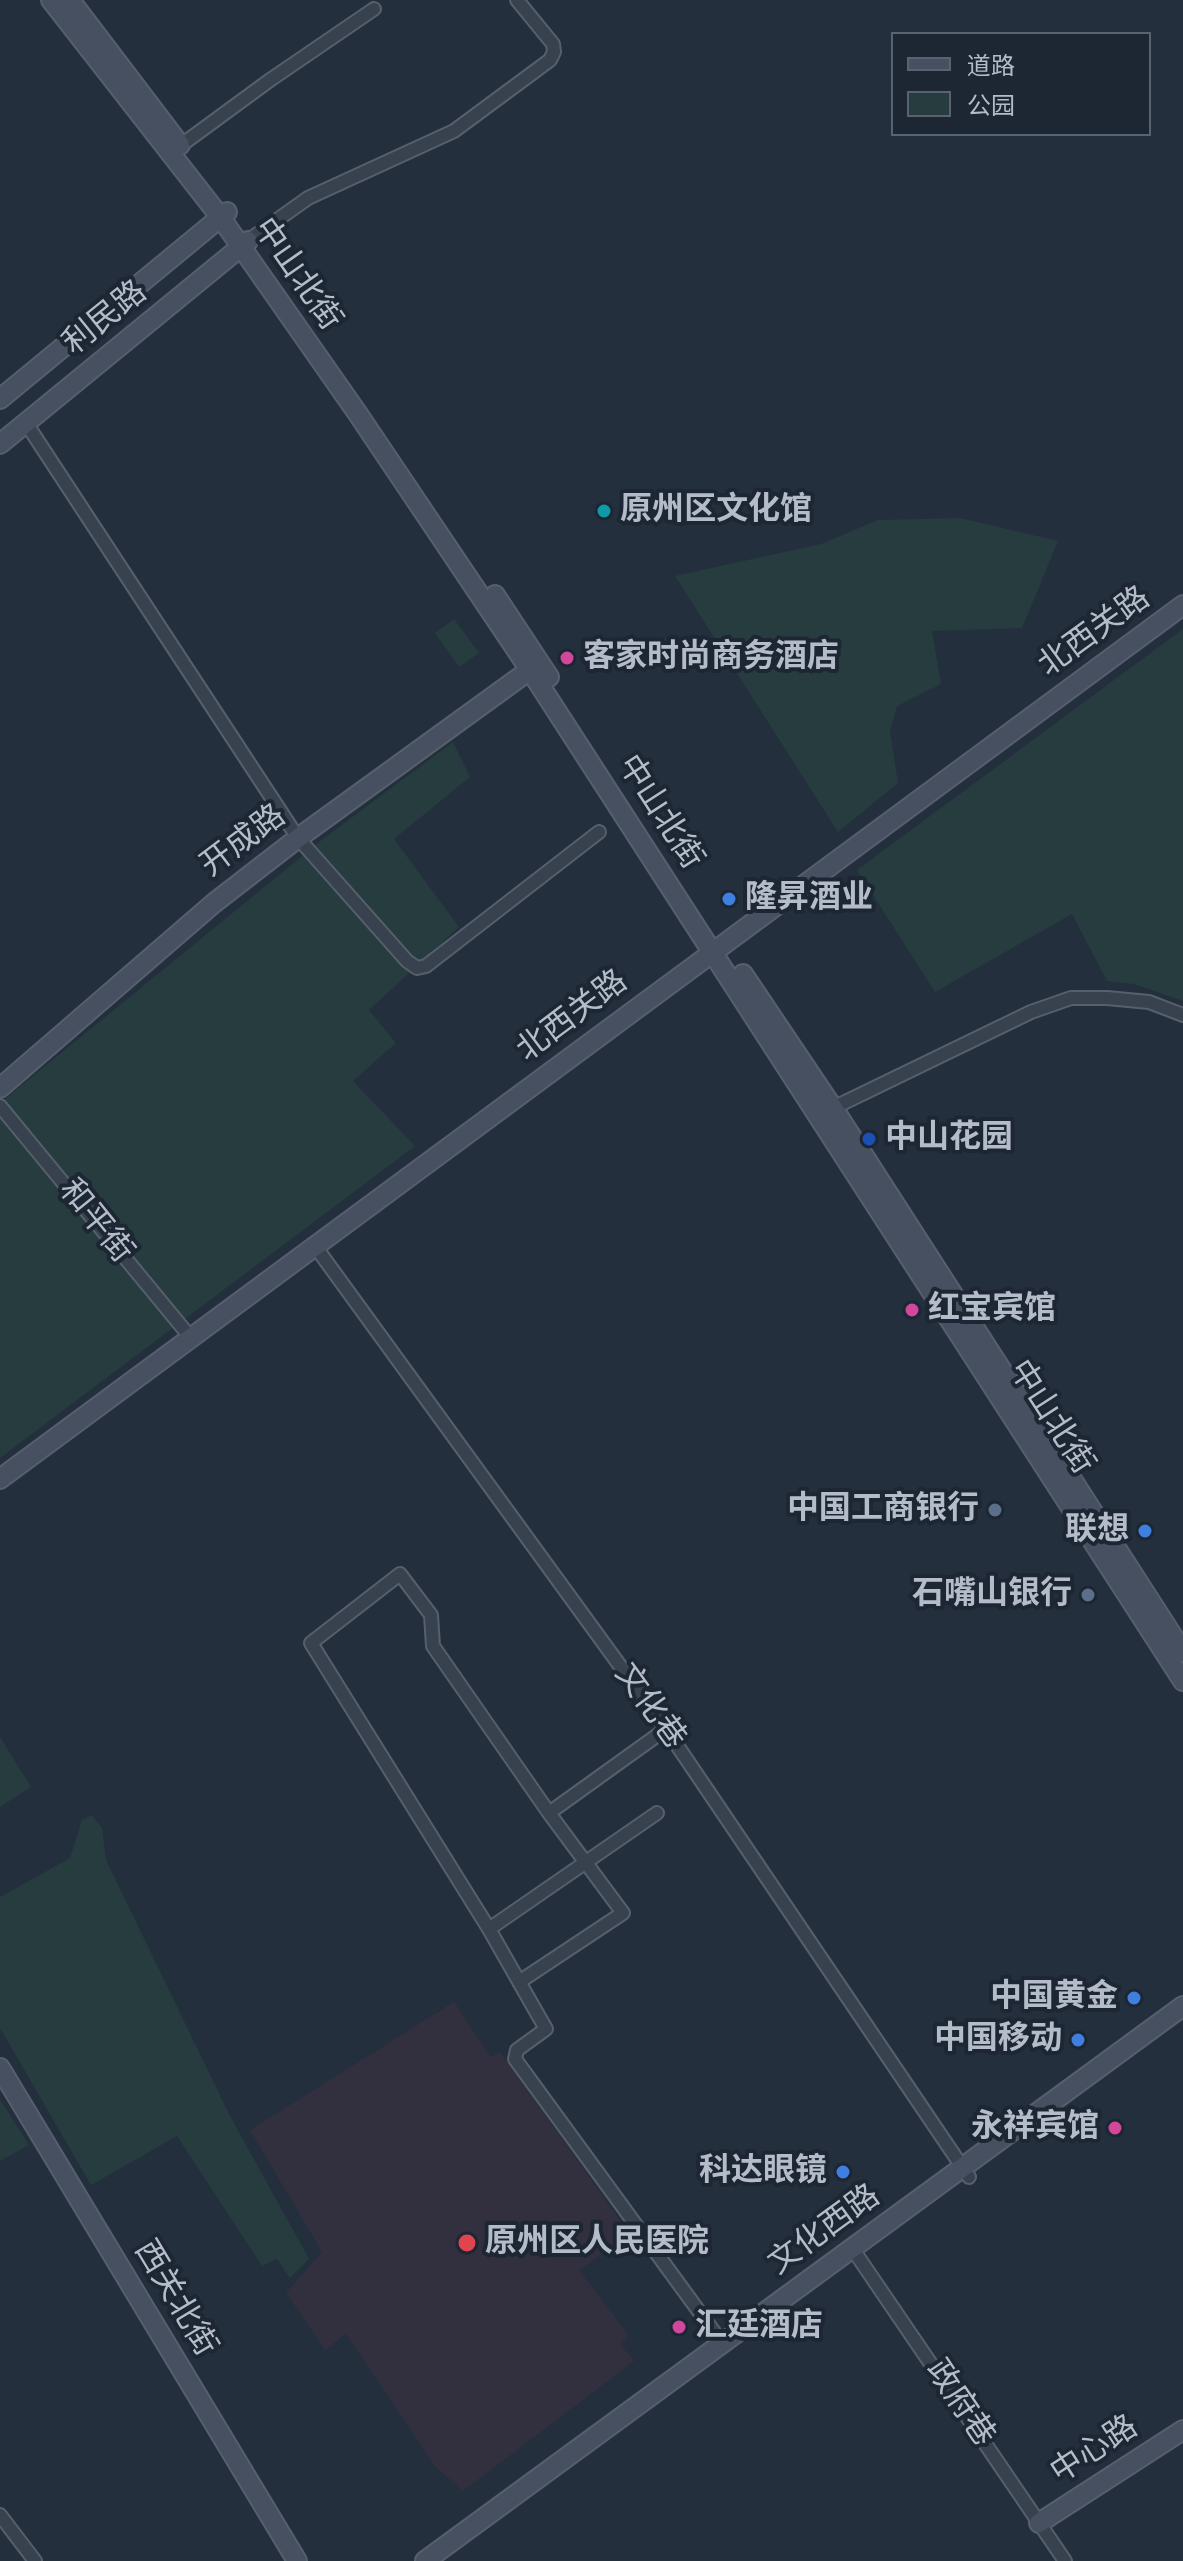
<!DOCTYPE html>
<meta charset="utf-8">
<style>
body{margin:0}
#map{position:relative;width:1183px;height:2561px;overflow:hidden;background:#242f3e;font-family:Jost,"Noto Sans SC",sans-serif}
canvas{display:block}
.legend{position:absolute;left:891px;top:32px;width:260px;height:104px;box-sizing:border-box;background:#1d2633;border:2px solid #59626f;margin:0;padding:10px 14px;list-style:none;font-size:24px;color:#b4bcc9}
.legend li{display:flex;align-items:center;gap:16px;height:40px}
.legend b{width:40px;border:2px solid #59626f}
</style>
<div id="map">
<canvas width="1183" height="2561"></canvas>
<ul class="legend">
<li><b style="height:10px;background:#465061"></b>道路</li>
<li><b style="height:22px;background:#263c3f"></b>公园</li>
</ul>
</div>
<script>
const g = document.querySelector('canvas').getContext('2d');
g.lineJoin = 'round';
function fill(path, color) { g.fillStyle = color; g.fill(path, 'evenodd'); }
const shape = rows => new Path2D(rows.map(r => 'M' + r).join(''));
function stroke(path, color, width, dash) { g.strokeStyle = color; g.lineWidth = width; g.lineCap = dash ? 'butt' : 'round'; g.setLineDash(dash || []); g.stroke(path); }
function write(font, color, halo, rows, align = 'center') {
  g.font = font + ' Jost,"Noto Sans SC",sans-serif'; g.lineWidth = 8; g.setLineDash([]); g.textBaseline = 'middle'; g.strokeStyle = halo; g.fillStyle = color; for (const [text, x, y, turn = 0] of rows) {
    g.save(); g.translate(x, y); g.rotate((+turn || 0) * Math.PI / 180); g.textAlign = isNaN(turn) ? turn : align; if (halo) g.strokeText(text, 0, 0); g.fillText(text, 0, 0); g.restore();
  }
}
fill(shape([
 [454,2002,491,2057,500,2052,630,2234,579,2270,629,2336,620,2344,634,2361,463,2491,435,2466,346,2334,325,2350,286,2293,322,2252,250,2130]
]), '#32303f');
fill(shape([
 [960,518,1058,541,1022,628,932,631,941,684,897,706,890,731,898,783,838,832,675,576,821,544,878,520],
 [454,619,479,653,459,667,435,633],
 [1183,629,1183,1001,1134,984,1107,981,1072,914,935,992,857,870],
 [453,742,470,777,394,839,459,927,369,1010,396,1043,353,1081,415,1146,0,1458,0,1103,323,839],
 [0,1737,31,1787,0,1807],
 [92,1815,102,1828,106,1860,230,2116,309,2259,290,2278,277,2259,262,2266,177,2136,91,2185,0,2028,0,1897,70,1858,82,1820],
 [0,2099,29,2145,0,2161]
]), '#263c3f');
const street = shape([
 [180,146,270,80,374,9],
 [249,240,308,198,454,131,550,60,554,52,553,44,517,0],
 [26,423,298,838,407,961,417,968,426,966,599,832],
 [0,1106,191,1338],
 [833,1108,1031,1012,1071,998,1107,998,1149,1002,1183,1015],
 [315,1246,666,1729,969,2177],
 [666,1729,549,1813,433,1646,431,1615,400,1574,311,1643,489,1929,546,2029,517,2050,515,2059,722,2343],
 [489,1929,657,1813],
 [519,1982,623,1913,549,1813],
 [852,2248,1065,2561],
 [0,2515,35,2561]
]);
const secondary = shape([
 [51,0,221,218,358,414,530,670,1183,1681],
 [70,0,180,145],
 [0,399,227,212],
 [0,444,248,241],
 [495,595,549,677],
 [743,974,833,1108,1183,1652],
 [0,1088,214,903,298,838,538,664],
 [0,1479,1183,605],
 [0,2068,297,2561],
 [1039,2523,1183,2430],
 [425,2561,1183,2006]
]);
stroke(street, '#565f6c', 16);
stroke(secondary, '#565f6c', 22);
stroke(street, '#38414e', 12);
stroke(secondary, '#465061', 18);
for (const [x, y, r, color] of [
 [604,511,8,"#0f9aa8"],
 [567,658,8,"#d1479c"],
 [729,899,8,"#3f7fe0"],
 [869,1139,8,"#1a4fb4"],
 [912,1310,8,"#d1479c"],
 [995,1510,8,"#5c6f8a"],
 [1145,1531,8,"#3f7fe0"],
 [1088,1595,8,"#5c6f8a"],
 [1134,1998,8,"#3f7fe0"],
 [1078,2040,8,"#3f7fe0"],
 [1115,2128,8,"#d1479c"],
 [843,2172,8,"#3f7fe0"],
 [467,2243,10,"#e0444e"],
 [679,2327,8,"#d1479c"]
]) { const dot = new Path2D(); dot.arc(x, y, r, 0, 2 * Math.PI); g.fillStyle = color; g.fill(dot); stroke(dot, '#1d2633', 3); }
write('32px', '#b4bcc9', '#1d2633', [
 ["中山北街",296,275,55],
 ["利民路",106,319,-39],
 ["北西关路",1095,633,-36],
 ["中山北街",659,813,57],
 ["开成路",244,842,-37],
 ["北西关路",573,1017,-37],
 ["和平街",95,1222,51],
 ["中山北街",1050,1418,57],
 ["文化巷",649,1707,54],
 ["文化西路",825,2231,-36],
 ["西关北街",174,2299,59],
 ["政府巷",959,2404,56],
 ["中心路",1095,2451,-33]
]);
write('bold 32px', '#b4bcc9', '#1d2633', [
 ["原州区文化馆",620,511],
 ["客家时尚商务酒店",583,658],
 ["隆昇酒业",745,899],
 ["中山花园",885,1139],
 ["红宝宾馆",928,1310],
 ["中国工商银行",979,1510,"right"],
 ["联想",1129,1531,"right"],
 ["石嘴山银行",1072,1595,"right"],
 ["中国黄金",1118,1998,"right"],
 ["中国移动",1062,2040,"right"],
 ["永祥宾馆",1099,2128,"right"],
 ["科达眼镜",827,2172,"right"],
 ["原州区人民医院",485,2243],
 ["汇廷酒店",695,2327]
], 'left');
</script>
